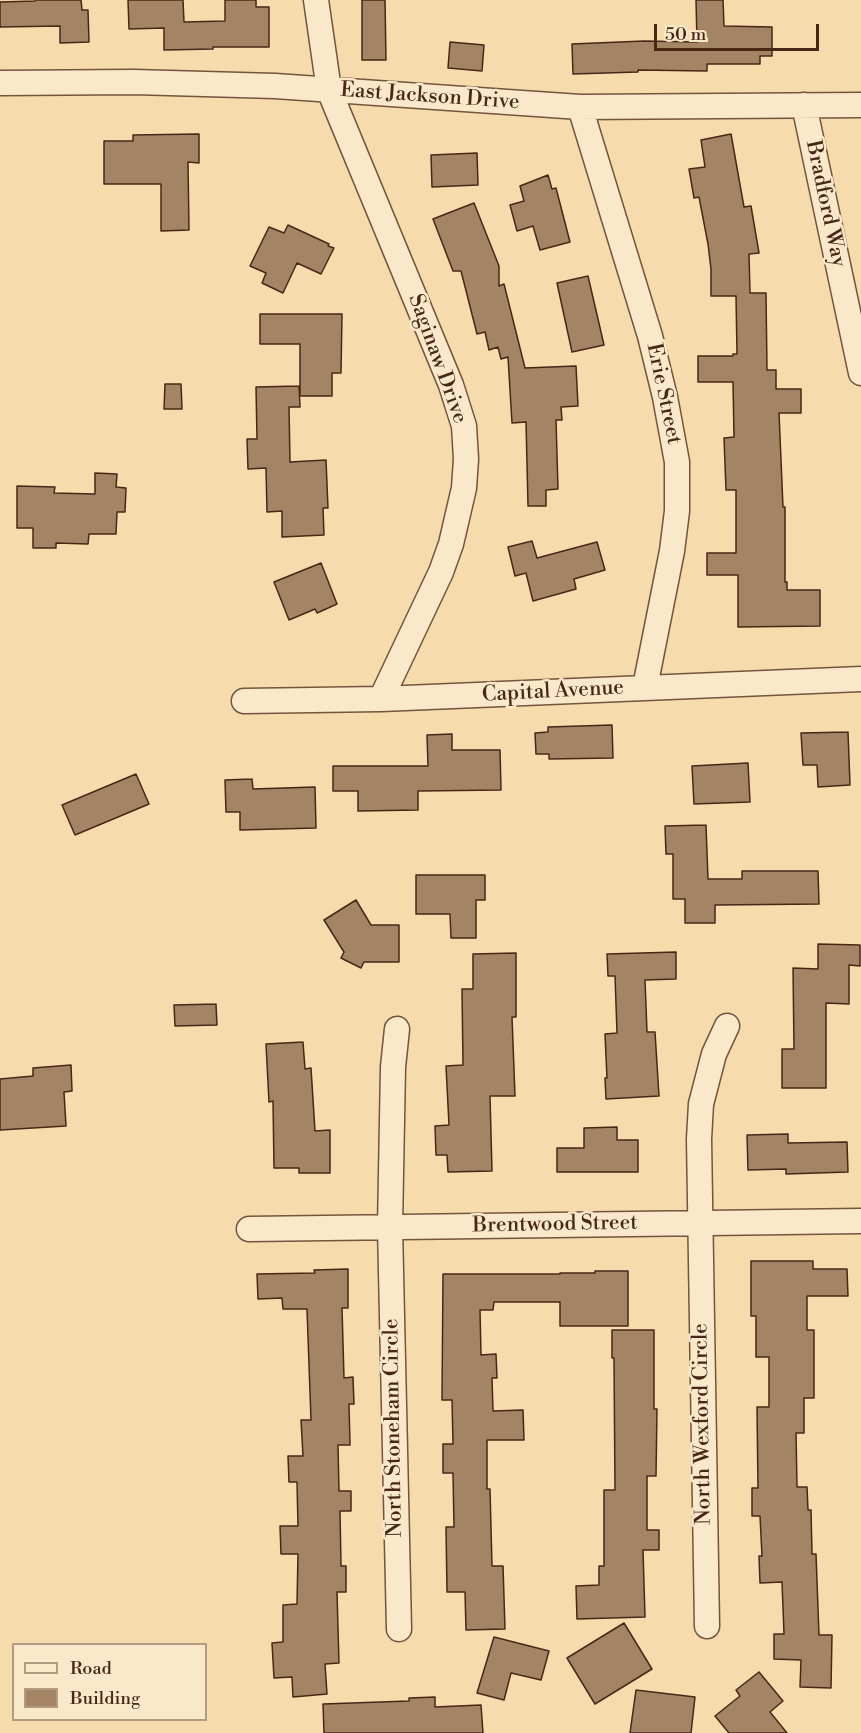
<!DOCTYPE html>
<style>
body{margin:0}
#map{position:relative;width:861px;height:1733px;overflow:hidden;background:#f6dbad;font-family:"Libre Bodoni",serif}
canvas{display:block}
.legend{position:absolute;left:12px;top:1643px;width:195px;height:78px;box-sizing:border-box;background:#f9e8ca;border:2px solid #b39b82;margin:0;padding:8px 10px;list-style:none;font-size:18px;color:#492717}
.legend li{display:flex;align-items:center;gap:12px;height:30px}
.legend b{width:30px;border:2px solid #b39b82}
.scale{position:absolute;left:654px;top:24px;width:165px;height:27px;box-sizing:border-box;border:3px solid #492717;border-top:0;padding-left:8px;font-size:18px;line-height:21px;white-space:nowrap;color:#492717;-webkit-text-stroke:4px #f9e8ca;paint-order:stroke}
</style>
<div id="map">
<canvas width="861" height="1733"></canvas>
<ul class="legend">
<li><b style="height:8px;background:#f9e8ca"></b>Road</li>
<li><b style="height:16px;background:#a38565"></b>Building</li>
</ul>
<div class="scale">50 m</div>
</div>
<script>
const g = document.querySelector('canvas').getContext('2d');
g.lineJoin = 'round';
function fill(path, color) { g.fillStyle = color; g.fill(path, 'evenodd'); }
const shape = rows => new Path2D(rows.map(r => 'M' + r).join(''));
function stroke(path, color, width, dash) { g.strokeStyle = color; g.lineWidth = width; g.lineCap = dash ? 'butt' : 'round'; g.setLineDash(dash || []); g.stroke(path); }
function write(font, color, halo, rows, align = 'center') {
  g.font = font + ' "Libre Bodoni",serif'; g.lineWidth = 5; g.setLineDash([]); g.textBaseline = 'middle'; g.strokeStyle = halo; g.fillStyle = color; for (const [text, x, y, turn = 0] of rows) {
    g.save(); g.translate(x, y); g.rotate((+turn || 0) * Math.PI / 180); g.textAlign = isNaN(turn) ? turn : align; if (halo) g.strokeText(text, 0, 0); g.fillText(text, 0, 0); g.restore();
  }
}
const building = shape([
 [35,0,81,0,82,10,88,10,89,42,60,43,60,26,0,27,0,2,35,1,35,0],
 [128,0,183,0,184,22,225,21,225,0,256,0,256,7,269,7,269,47,213,47,213,49,164,50,164,28,129,29,128,0],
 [362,0,385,0,386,60,362,60,362,0],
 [696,0,723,0,724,26,772,27,772,56,760,56,760,64,707,64,707,71,638,70,638,72,573,74,572,44,644,41,697,42,696,0],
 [450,42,484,45,482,71,448,68,450,42],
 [199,134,199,163,188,162,189,230,161,231,161,184,104,184,104,141,133,141,133,135,199,134],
 [731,134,744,207,751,206,759,253,749,254,750,293,766,293,767,370,776,370,776,389,801,389,801,413,779,413,783,507,785,507,785,582,787,582,787,590,820,590,820,626,738,627,738,575,707,575,707,553,736,553,736,490,726,490,724,438,734,437,733,382,698,382,698,356,733,356,733,354,737,354,736,296,711,296,711,269,708,244,699,197,694,198,689,169,705,167,701,140,731,134],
 [477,153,478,185,432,187,431,155,477,153],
 [548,175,552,189,556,188,570,242,540,250,533,226,517,231,510,205,524,201,520,186,548,175],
 [474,203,499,266,499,286,504,284,525,368,576,366,578,406,561,407,562,420,556,420,558,489,546,490,546,506,528,506,526,422,512,423,508,357,501,359,498,347,489,350,485,332,477,334,461,271,453,271,433,219,474,203],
 [288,225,329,244,328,246,334,248,321,274,297,263,283,293,262,283,266,273,250,266,269,227,284,233,288,225],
 [588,276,604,345,572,352,557,283,588,276],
 [260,314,342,314,341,373,332,373,332,396,300,396,300,344,260,344,260,314],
 [165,384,181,384,182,409,164,409,165,384],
 [299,386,300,407,289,407,290,462,326,460,328,508,323,508,324,535,282,537,282,511,267,512,266,468,248,469,247,439,257,439,256,387,299,386],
 [95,473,117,474,116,487,126,488,125,512,117,512,116,534,89,534,88,544,56,543,56,548,33,548,33,528,17,528,17,486,55,487,54,493,95,494,95,473],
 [532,541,537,558,597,542,605,570,574,579,576,589,533,601,526,573,515,576,508,547,532,541],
 [321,563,337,604,317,613,315,609,289,620,274,582,321,563],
 [612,725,613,758,549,759,549,754,536,754,535,733,548,732,548,727,612,725],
 [848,732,850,785,818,787,817,765,803,765,801,733,848,732],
 [452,734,452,750,500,750,501,790,418,791,418,810,358,811,358,791,333,791,333,766,428,766,427,735,452,734],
 [748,763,750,802,694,804,692,766,748,763],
 [136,774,149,804,75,835,62,805,136,774],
 [252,779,253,789,315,787,316,828,240,830,240,812,226,812,225,780,252,779],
 [706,825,708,879,742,879,742,871,818,871,819,904,715,905,715,923,685,923,685,899,673,899,673,854,666,854,665,826,706,825],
 [416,875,485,875,485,900,476,900,476,938,451,938,450,914,416,914,416,875],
 [356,900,371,925,399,925,399,962,364,962,361,968,341,958,344,952,324,920,356,900],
 [818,944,860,945,860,966,849,965,849,1004,826,1003,826,1088,782,1088,782,1049,794,1049,793,968,818,969,818,944],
 [676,952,676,979,645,980,647,1032,655,1032,659,1096,606,1099,605,1078,607,1078,605,1034,617,1033,615,976,608,976,607,954,676,952],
 [516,953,516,1017,512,1017,515,1096,490,1096,492,1171,448,1172,447,1155,436,1155,435,1126,449,1125,446,1066,463,1065,462,989,473,989,473,954,516,953],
 [216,1004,217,1025,175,1026,174,1005,216,1004],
 [303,1042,305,1069,311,1068,315,1131,330,1130,330,1173,299,1173,299,1168,274,1168,273,1101,269,1102,266,1044,303,1042],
 [71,1065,72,1091,64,1092,66,1126,0,1130,0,1079,33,1076,33,1068,71,1065],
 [617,1127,617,1140,638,1140,638,1172,557,1172,557,1148,584,1148,584,1128,617,1127],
 [788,1134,788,1143,847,1142,848,1172,786,1174,786,1169,748,1170,747,1135,788,1134],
 [751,1261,813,1261,813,1269,847,1269,848,1296,807,1296,807,1330,814,1330,814,1398,804,1398,804,1433,796,1433,797,1487,807,1487,808,1510,811,1510,812,1554,816,1554,819,1635,832,1635,831,1688,800,1687,801,1660,774,1659,774,1634,784,1634,782,1582,760,1583,759,1556,762,1556,760,1516,752,1516,752,1488,758,1488,757,1407,769,1407,769,1357,756,1357,756,1316,751,1316,751,1261],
 [348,1269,348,1308,342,1308,344,1378,353,1377,354,1404,349,1404,350,1445,338,1445,339,1491,351,1491,351,1511,340,1511,341,1566,346,1566,346,1592,337,1592,339,1663,325,1664,327,1694,293,1697,292,1677,274,1678,272,1643,283,1642,283,1605,297,1604,298,1554,281,1554,280,1526,298,1526,297,1482,289,1482,288,1456,303,1456,301,1420,311,1420,307,1309,283,1309,282,1298,258,1299,257,1274,315,1273,314,1270,348,1269],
 [595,1271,628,1271,628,1326,560,1326,560,1302,494,1302,493,1310,480,1310,481,1355,496,1354,497,1378,492,1378,493,1411,523,1410,524,1440,487,1440,487,1489,490,1489,492,1566,503,1566,505,1629,466,1630,465,1592,447,1592,446,1527,454,1527,453,1473,443,1473,443,1444,453,1444,452,1400,442,1400,443,1274,560,1274,560,1273,595,1273,595,1271],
 [612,1330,654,1330,654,1409,657,1409,656,1476,647,1476,647,1530,659,1530,659,1550,643,1550,645,1617,577,1619,576,1586,599,1585,599,1566,604,1566,604,1490,615,1490,614,1358,612,1358,612,1330],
 [624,1623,652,1669,595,1704,567,1658,624,1623],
 [494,1637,549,1651,541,1680,511,1673,504,1700,477,1693,494,1637],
 [759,1672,783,1701,770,1712,787,1733,729,1733,715,1716,740,1696,736,1690,759,1672],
 [636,1690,695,1697,691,1733,630,1733,636,1690],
 [435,1697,435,1707,481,1705,483,1733,324,1733,323,1704,409,1701,409,1698,435,1697]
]);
fill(building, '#a38565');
stroke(building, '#492717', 1.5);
const minor = shape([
 [316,0,329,90,451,385,464,426,466,459,464,488,451,544,441,572,381,699],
 [0,83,134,82,275,86,580,107,861,105],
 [804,105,861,373],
 [580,107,650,336,665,397,677,462,677,511,672,551,645,687],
 [244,701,381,699,861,679],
 [397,1029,393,1067,390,1227,399,1629],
 [249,1229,861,1221],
 [707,1626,699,1139,701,1104,714,1054,727,1026]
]);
stroke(minor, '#74543c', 27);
stroke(minor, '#f9e8ca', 24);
write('21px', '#492717', '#f9e8ca', [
 ["East Jackson Drive",430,97,4],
 ["Bradford Way",825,204,78],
 ["Saginaw Drive",437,359,70],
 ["Erie Street",663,394,78],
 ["Capital Avenue",553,692,-3],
 ["Brentwood Street",555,1225,-1],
 ["North Wexford Circle",703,1424,-91],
 ["North Stoneham Circle",394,1428,-91]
]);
</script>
